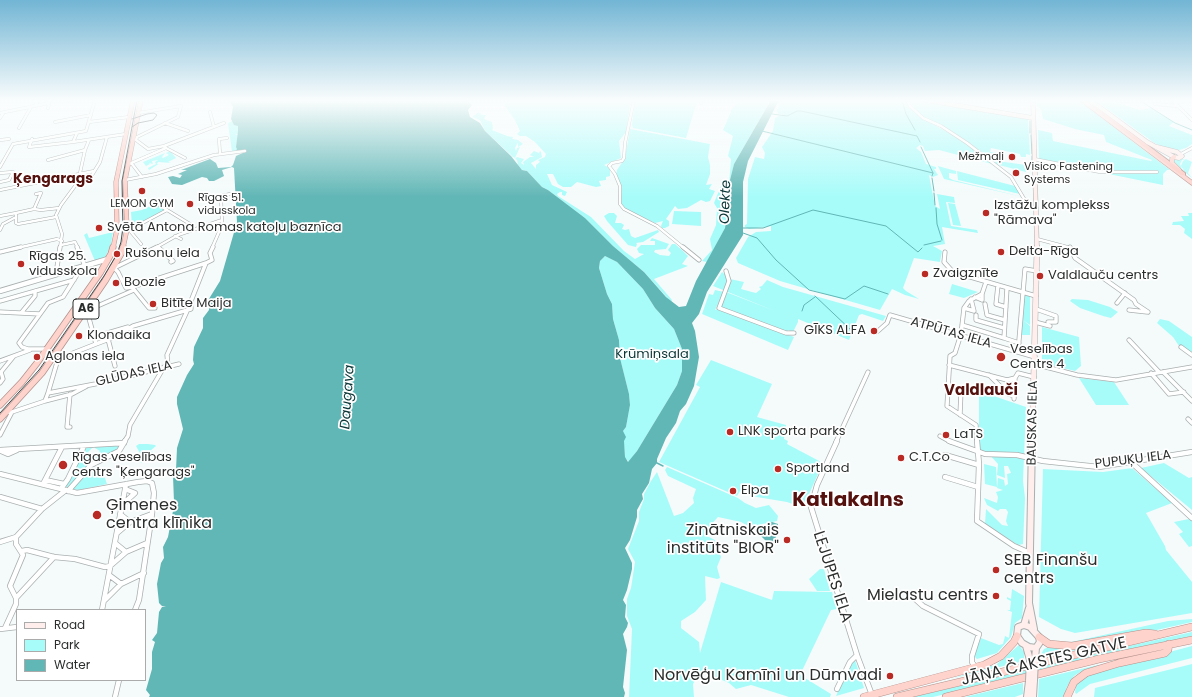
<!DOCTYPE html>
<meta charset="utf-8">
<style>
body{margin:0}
#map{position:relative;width:1192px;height:697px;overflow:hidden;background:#f5fbfb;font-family:Poppins,sans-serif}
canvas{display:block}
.legend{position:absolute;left:16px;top:609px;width:130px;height:72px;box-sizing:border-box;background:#fff;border:1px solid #ababab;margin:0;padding:5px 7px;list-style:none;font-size:12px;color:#2c2e2e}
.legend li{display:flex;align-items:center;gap:8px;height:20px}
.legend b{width:20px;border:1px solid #ababab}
</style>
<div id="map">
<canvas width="1192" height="697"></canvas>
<ul class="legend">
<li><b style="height:5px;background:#ffeeec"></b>Road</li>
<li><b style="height:11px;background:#a7fcfa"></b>Park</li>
<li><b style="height:11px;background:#61b7b6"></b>Water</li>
</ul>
</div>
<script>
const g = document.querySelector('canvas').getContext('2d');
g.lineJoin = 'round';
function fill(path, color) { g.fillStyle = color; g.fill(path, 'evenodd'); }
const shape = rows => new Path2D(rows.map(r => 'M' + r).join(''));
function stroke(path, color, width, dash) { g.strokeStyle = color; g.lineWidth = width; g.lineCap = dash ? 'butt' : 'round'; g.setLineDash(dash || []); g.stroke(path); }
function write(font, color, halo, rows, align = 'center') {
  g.font = font + ' Poppins,sans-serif'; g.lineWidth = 3.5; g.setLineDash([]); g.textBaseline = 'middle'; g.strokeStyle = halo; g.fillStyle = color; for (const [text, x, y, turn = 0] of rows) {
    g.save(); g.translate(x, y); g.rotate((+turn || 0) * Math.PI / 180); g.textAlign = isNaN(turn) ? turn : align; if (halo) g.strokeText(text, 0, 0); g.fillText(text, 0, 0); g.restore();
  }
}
fill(shape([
 [509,100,631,100,626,132,619,141,621,158,604,165,610,168,610,176,606,177,606,180,599,181,601,186,596,187,577,182,571,187,563,187,558,184,553,174,547,174,552,185,567,192,565,196,562,195,562,192,560,192,557,194,558,196,591,217,624,251,635,259,644,254,639,253,637,249,641,245,655,245,655,241,650,241,652,238,669,244,666,249,655,250,654,252,660,255,669,256,671,253,668,250,672,244,675,244,683,251,688,256,682,264,688,266,654,279,672,300,671,302,644,272,613,246,585,218,548,190,542,187,527,171,522,170,518,165,517,160,515,159,517,157,524,159,521,163,524,165,523,162,530,157,534,157,530,155,534,151,539,153,540,151,541,152,542,157,531,163,536,169,536,165,540,162,538,160,545,157,546,154,535,142,526,136,520,136,517,134,520,131,515,120,504,105],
 [635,100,702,100,696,105,686,138,633,128,632,125],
 [739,100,771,100,734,164,730,180,729,201,725,228,707,262,702,261,712,250,710,239,716,225,717,208,714,203,721,186,729,185,731,159,728,156,733,136,723,130,732,109],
 [782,100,905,100,909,106,920,117,965,142,996,165,939,150,925,151,923,146,920,145,916,148,921,152,926,164,936,167,936,169,934,169,938,175,933,177,929,175,935,206,940,209,937,194,954,197,955,203,946,202,951,226,977,230,978,233,942,227,945,244,933,246,942,251,940,262,914,258,903,288,906,291,919,299,905,295,892,289,880,310,780,281,738,263,736,258,748,237,756,232,771,231,771,226,749,229,745,227,745,225,747,224,748,179,755,157,764,159,765,153,762,147,773,131,775,118,783,114,778,114,777,110],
 [908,100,920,100,1028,119,1030,155,1026,154,1026,157,1021,157,1020,154,991,148,990,152,996,152,996,156,990,158,968,142,940,125,926,119,919,113],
 [1036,100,1078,100,1170,170,1167,170,1163,174,1163,185,1039,160,1038,130,1052,133,1053,141,1151,161,1152,160,1106,142,1104,135,1075,129,1043,119,1041,109,1036,105],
 [1095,100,1109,100,1140,110,1151,108,1174,122,1169,126,1192,135,1192,144,1186,148,1179,150,1165,148,1153,142],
 [479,112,482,115,486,115,484,119,492,122,493,128,492,130,507,136,513,137,512,139,518,140,523,144,518,147,518,143,517,144,515,148,516,151,517,148,520,147,515,158,513,157,485,131,480,120,472,117],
 [232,121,238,126,238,134,235,135,238,135,236,146,238,149,236,151,232,152,228,123],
 [630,129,710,144,708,157,710,165,710,174,706,185,712,184,709,189,715,191,710,201,706,202,701,200,687,208,678,209,675,206,666,219,669,221,669,226,665,228,662,228,661,226,663,221,655,223,625,209,621,203,621,186,616,177,617,170,625,158],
 [170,151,176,158,168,162,171,163,158,162,157,164,158,165,165,164,157,165,149,170,148,168,156,164,155,162,158,160,152,161,153,164,149,163,150,164,146,166,143,162,165,153,162,157,163,158,169,155,166,153],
 [1173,159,1185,159,1182,160,1180,164,1182,169,1185,172,1181,166,1183,161,1186,159,1192,162,1188,173,1192,178,1174,163],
 [991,160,1026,165,1026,172,999,165,1000,167],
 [938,166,956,171,956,174,949,173,949,178,953,180,1023,197,944,179],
 [957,171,1015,186,1020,194,958,180],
 [156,203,165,210,132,227,131,212,142,210],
 [948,203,955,204,961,226,953,225],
 [674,211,701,212,701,226,672,224],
 [609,213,614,213,617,216,615,223,621,223,624,225,622,229,625,230,629,229,631,236,635,238,658,230,659,232,643,242,636,243,637,244,636,247,628,245,607,221,604,216],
 [1188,213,1192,213,1192,239,1184,233,1185,229,1180,225,1172,225,1173,222,1184,221,1181,216,1189,216],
 [113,232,111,244,105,258,95,261,84,235,87,233,89,238],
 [605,256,617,262,643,289,655,308,674,329,682,349,682,371,677,385,637,451,629,462,625,458,623,431,626,427,630,405,629,394,620,358,619,340,613,319,612,304,607,294,599,268,600,261],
 [722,272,730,279,744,282,741,289,752,292,756,293,761,289,759,287,762,286,767,280,783,287,886,316,883,321,862,314,859,315,849,340,798,319,798,322,793,332,788,330,787,332,719,307,726,292,775,311,713,286],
 [952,284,962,287,978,292,964,298,949,294],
 [715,290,724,292,715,310,718,309,794,337,788,350,702,314,709,294,713,295],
 [1024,295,1030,296,1030,303,1028,301,1030,303,1030,325,1023,320,1030,326,1030,335,1020,335],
 [1072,299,1088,300,1110,307,1118,312,1111,318,1103,316,1080,308,1070,301],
 [1160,319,1169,321,1192,337,1192,354,1179,346,1173,337,1157,323],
 [1042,327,1079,337,1081,366,1075,371,1042,363],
 [711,360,772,384,757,417,786,425,784,439,788,441,787,444,823,463,805,503,798,506,787,502,757,497,740,491,737,496,659,462,700,387,696,385],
 [1079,378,1114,382,1129,405,1096,405],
 [979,391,1026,407,1023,481,1025,498,1023,544,1018,545,985,524,986,509,1002,525,1008,526,1006,521,1008,512,1006,509,1000,509,998,511,987,505,984,498,997,503,998,497,996,492,1003,490,997,488,998,478,1004,480,1005,486,1008,484,1007,474,1011,473,1008,466,1004,466,1005,478,997,475,998,464,987,452,980,451,979,427],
 [139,444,148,444,155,445,156,446,150,451,153,452,153,454,144,457,145,461,141,463,139,457,141,455,136,446],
 [120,445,118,450,107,457,101,454,106,457,92,463,70,487,63,487,78,464,85,447,93,447,88,452,90,455,97,454,100,451,95,448,95,446],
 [1164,463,1189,478,1192,477,1192,510,1141,468],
 [984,464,996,467,997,487,985,484],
 [91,466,105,478,107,484,79,490,71,489],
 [667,467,738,498,745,503,756,508,769,505,778,516,777,521,762,524,757,531,741,522,718,517,707,529,707,536,715,540,721,557,717,567,720,578,717,579,705,576,706,600,695,612,681,621,681,628,699,642,700,653,721,582,772,600,774,591,832,592,837,609,831,610,800,675,831,694,830,697,789,697,751,685,736,689,729,683,701,671,693,684,694,697,629,697,632,629,627,616,627,599,631,588,635,562,628,549,639,521,639,512,644,499,644,494,651,481,657,472,674,516,683,513,694,503,693,498,696,489,668,476,665,470],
 [1132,468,1172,503,1146,513,1165,546,1166,550,1192,582,1192,613,1075,633,1061,629,1039,617,1043,469,1103,472],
 [1189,519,1192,520,1192,546,1189,547,1179,534,1183,532,1174,522],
 [820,569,824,569,830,591,817,591,809,579],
 [1012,589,1024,596,1022,618,1015,623,1011,637,997,653,977,659,974,656,981,638,999,645,1003,644,1005,636,1009,638,1012,612,1007,610,1010,610,1011,601,1007,599,1007,597,1011,599],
 [1192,619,1192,622,1148,632,1062,644,1168,621],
 [1192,632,1192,636,1176,640,933,697,912,697,1102,652],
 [1019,645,1024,652,1024,661,954,678,997,664],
 [1192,646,1192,658,1090,684,1076,694,1075,692,1076,686,1080,680,1090,673],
 [1049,647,1086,647,1086,648,1039,658,1044,649],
 [855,660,864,688,836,696,851,663],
 [1192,664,1192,697,1094,697,1095,688],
 [1098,665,1100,665,1082,671,1074,676,1067,687,1064,697,1038,697,1039,679],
 [1023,683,1023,694,1015,697,965,697]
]), '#a7fcfa');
fill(shape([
 [232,100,467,100,472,105,468,110,470,117,480,123,485,131,511,156,522,170,527,171,542,187,548,190,585,218,613,246,644,272,666,297,679,307,686,306,696,281,725,228,729,201,730,180,734,164,771,100,779,100,748,161,743,182,743,235,707,292,699,314,692,323,695,331,699,357,694,386,686,404,680,411,676,423,666,438,657,459,657,463,652,469,649,483,642,494,643,499,637,510,637,517,630,540,625,548,632,563,632,569,627,590,623,600,626,605,625,617,628,623,627,627,623,634,627,650,623,687,625,693,624,697,149,697,150,695,146,690,152,669,152,652,155,642,152,640,157,633,159,612,162,607,166,606,162,606,159,603,157,584,161,563,164,558,163,547,168,537,173,511,174,502,173,476,176,470,177,448,183,429,177,404,177,397,187,375,194,364,193,360,194,347,203,328,203,318,209,310,209,305,207,302,220,281,237,222,234,168,232,167,222,170,224,176,214,181,209,181,207,178,202,177,182,185,172,184,168,177,173,176,180,178,182,175,178,174,187,170,181,170,210,159,216,163,218,168,231,167,233,165,236,156,245,152,236,151,237,149,236,147,238,131,238,126,234,125,231,119,233,107,230,102],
 [605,256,617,262,643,289,655,308,674,329,682,349,682,371,677,385,637,451,628,462,625,457,624,441,626,437,623,431,626,427,630,405,629,394,620,358,619,340,613,319,612,304,607,294,599,268,600,261],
 [772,522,778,524,777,532,774,544,768,543,759,534,758,529]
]), '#61b7b6');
stroke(shape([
 [902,100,906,114,915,130],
 [1139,100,1175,123,1192,130],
 [772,114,787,116,797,111,801,111,917,136,920,142],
 [1030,121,1030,133],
 [762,131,933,173],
 [1031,135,1032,154],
 [921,147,933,173,932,176],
 [1032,156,1032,163],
 [1038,164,1038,170],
 [932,178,934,191],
 [934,193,935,205],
 [936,208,937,224,942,240],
 [743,228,763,228,813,210,886,226,918,252,922,248],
 [743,233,757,238,776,260,809,290,845,299,864,286,888,294],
 [924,245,941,241],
 [815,296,852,331],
 [802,311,804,305,815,297]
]), '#61b7b6', 1);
stroke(shape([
 [657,463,663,466]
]), '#61b7b6', 1.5);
const pedestrian = shape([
 [156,203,162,207]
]);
const minorFar2 = shape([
 [65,100,69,100],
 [634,100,625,143,624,158,622,161,612,163,609,166,615,174,620,186,620,204,624,209,657,226,684,248],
 [907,100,910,106,923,118,941,126,967,143,1011,177,1029,207,1037,208],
 [1172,100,1192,120],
 [1175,102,1192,101],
 [701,103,702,100],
 [1155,104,1178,106],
 [35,106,38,100],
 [48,108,50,100],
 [210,112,214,127],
 [0,113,49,103],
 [138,113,181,106,178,117,137,137,136,140,148,149,164,146,224,123],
 [0,118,4,112],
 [55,122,91,115],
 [89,122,129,117],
 [165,123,188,131],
 [19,128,31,107],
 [77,133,73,142,126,134],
 [32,139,29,147,73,142],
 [0,140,9,139],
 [166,148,185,158],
 [220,154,219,139,227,138],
 [1181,154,1192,148],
 [1034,159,1100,172,1157,172],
 [48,160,85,150],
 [129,164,166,148,165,147],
 [132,164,142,177],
 [0,167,13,144,86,131,95,100],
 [0,173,13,172,9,180,0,182],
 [125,180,156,174,214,155,245,151],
 [78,182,89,180,100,162,107,137],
 [0,190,94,171],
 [36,194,41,193,34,209,41,210,59,208],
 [162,207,167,210],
 [16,213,34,209],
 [0,216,16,213,16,217,3,224,0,230],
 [16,217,16,223,18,224,56,217],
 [131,228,131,232,141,244],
 [127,229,135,227,167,210,190,224],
 [175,236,181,239],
 [1037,239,1071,248],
 [61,245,75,242,78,248],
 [158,247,159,248],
 [17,248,57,239,62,241],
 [60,248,62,234,56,215,61,205,78,182,85,150,89,140],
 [155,248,178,235,222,220],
 [212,248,222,225,221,196,230,194]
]);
const minorFar1 = shape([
 [77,247,85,266],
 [158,247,173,261,171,262],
 [683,247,699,260],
 [1070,247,1075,258,1134,300,1136,304,1148,312],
 [0,252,21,247],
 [945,252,944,262,953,272,1036,296],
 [726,271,729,281,719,308,786,333,794,333],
 [56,274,60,247],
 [998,285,996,304,1006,307],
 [132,287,206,263],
 [1007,288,1004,338,1019,343],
 [975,297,982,300,982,294],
 [0,301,74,280],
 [1117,303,1125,293],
 [985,304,987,315,1005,320],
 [155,308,149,308,132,287,126,288,118,272,114,268,157,247],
 [964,308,974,311,971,299],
 [1036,309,1056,316,1056,322,1048,322],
 [1129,310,1147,312],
 [86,311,134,290],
 [0,312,40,314],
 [21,313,35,296,35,291],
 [976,315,976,320,1004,328],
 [1035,322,1050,326],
 [962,325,1004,338],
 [878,331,887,323,890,315,1035,357],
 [94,337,128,327,132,330,133,336],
 [108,339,115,366],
 [1129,340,1159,372],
 [96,344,112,338,133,326,191,309,191,301,206,263,212,260,210,253,213,247],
 [1181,347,1192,355],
 [47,349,28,349,22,347,19,343,48,303,63,297,82,267],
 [1018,352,1025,269,1037,271],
 [51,360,58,359,96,344,87,311],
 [0,361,30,350],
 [1034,364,1077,375,1116,380,1192,367],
 [949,365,1007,380,1015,378,1018,373,1034,377],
 [168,366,167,355,188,309],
 [1163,372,1192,401],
 [1151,373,1169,394,1184,392],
 [989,375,1008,394,1014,396],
 [0,383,3,379,1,372,14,356],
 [48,393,58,359],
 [70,394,67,427,70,427],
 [1014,399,1015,378],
 [45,401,72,394,87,386],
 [7,412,12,412,45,401,48,393,95,384,179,364],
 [960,415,961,391],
 [1188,419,1192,423],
 [0,435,12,412],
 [940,436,951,442],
 [124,442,128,436,130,425,164,367],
 [836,442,868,372],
 [977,442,976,425,947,406,950,356,955,353,961,334,964,308,969,301,982,294,986,282]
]);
const minor = shape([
 [837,441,817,485,811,507,857,655,872,695],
 [949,441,985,454,1017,455,1043,461,1099,467,1192,452],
 [977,441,979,464,977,521,1014,546,1030,553],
 [0,450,124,443],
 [1,451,8,454,17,450],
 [945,455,979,465],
 [1131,462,1192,518],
 [0,474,77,493,138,482,147,481,152,483,154,493,152,514,139,600,135,610],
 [945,477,978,487],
 [45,480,64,484],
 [43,484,62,447],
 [61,489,68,479,84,446],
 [68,491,91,465,119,451,125,441],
 [0,497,42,509],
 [123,504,135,493,125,489],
 [130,522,152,514],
 [117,533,130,522,120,514],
 [0,542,16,537,42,509,66,490],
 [22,551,27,550,54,557,75,559,105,567,110,566,126,552,115,543],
 [126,552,147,543],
 [121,584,144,573],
 [913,597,923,606,979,634,972,656,972,662,975,667],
 [16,598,54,557],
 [105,600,121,584,109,575],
 [102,610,126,484],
 [5,628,16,604,16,598,10,586,23,555,16,544,16,537],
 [0,629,17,627],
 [837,689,850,662,857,655],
 [115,697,119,680]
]);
const tertiary = shape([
 [0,291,108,259]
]);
const secondaryFar2 = shape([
 [925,100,1033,118],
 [1033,100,1037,248],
 [1090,100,1147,142,1174,157,1179,158,1182,156,1177,152,1157,147]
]);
const secondaryFar1 = shape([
 [1032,442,1037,247]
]);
const secondary = shape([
 [1032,441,1029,603,1034,629],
 [1024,625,1029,608],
 [1024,625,1030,627,1039,637,1040,642,1036,648,1029,647,1022,643,1017,636,1018,627,1024,625],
 [1026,646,1030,660],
 [1035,659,1036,648],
 [1027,697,1029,681],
 [1033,697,1034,680]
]);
const trunkFar2 = shape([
 [1082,100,1192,183],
 [1174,157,1172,159,1172,163,1179,170],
 [113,248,117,229,116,182,133,100],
 [123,248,127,229,125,180,141,100]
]);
const trunkFar1 = shape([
 [0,405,22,382,37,363,100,273,111,254,113,247],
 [0,419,42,373,105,281,122,252,123,247]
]);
const trunk = shape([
 [1039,637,1049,644,1072,646,1146,633,1155,634],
 [864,697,984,665,1001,656,1014,642,1017,636],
 [897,697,1192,627],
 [946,697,1099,659,1192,640],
 [1067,697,1074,682,1086,673,1119,663,1165,653,1168,650,1169,644]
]);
const motorway = shape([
 [1083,100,1087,100,1185,173,1185,175,1181,175,1083,100]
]);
stroke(pedestrian, '#aaafaf', 3);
stroke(minorFar2, '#aaafaf', 3.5);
stroke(minorFar1, '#aaafaf', 5);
stroke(minor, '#aaafaf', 6);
stroke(tertiary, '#aaafaf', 6);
stroke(secondaryFar2, '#aaafaf', 5);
stroke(secondaryFar1, '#aaafaf', 6);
stroke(secondary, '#aaafaf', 8);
stroke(trunkFar2, '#b4928d', 5);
stroke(trunkFar1, '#b4928d', 7);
stroke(trunk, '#b4928d', 8);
stroke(motorway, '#b4928d', 2);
stroke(pedestrian, '#fff', 2);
stroke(minorFar2, '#fff', 2.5);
stroke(minorFar1, '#fff', 3.5);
stroke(minor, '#fff', 4.5);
stroke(tertiary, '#fff', 4.5);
stroke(secondaryFar2, '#ffeeec', 4);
stroke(secondaryFar1, '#ffeeec', 5);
stroke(secondary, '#ffeeec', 6);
stroke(trunkFar2, '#fed3cc', 4);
stroke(trunkFar1, '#fed3cc', 5.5);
stroke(trunk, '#fed3cc', 7);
fill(motorway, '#fec8c0');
stroke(shape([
 [132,119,147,114,154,113,157,115,153,120,138,123,132,127],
 [0,413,39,370,104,276,117,254,121,242,123,227,122,181,137,100]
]), '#474949', 1);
const secondaryBridge = shape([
 [1034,680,1035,659],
 [1029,681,1030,660]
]);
stroke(secondaryBridge, '#aaafaf', 8, []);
stroke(secondaryBridge, '#ffeeec', 6);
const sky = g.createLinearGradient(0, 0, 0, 197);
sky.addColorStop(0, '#72b5d4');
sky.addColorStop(0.51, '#fafdfd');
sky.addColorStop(1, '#fafdfd00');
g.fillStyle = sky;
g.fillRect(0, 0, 1192, 197);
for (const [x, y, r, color] of [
 [1012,157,4,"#b92a24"],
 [1016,173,4,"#b92a24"],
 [142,191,4,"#b92a24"],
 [190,204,4,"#b92a24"],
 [986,213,4,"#b92a24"],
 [99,228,4,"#b92a24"],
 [1001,252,4,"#b92a24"],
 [117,254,4,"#b92a24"],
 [21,264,4,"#b92a24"],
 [925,274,4,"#b92a24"],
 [1040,276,4,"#b92a24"],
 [116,283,4,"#b92a24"],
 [153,304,4,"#b92a24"],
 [874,331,4,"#b92a24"],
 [79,336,4,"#b92a24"],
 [37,357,4,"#b92a24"],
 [1001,357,5,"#b92a24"],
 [730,432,4,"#b92a24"],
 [946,435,4,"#b92a24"],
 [901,458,4,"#b92a24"],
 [63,465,5,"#b92a24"],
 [778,469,4,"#b92a24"],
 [733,491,4,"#b92a24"],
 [97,515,5,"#b92a24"],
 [787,540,4,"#b92a24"],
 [996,570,4,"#b92a24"],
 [996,596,4,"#b92a24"],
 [890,676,4,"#b92a24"]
]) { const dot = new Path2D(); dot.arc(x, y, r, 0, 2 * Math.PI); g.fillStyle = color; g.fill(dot); stroke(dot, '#fff', 1.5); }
write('11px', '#2c2e2e', '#fff', [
 ["Mežmaļi",1004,157,"right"],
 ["Visico Fastening",1024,167],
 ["Systems",1024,180],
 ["Rīgas 51.",198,198],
 ["vidusskola",198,211],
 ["LEMON GYM",142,204,"center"]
], 'left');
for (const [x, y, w] of [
 [86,309,26]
]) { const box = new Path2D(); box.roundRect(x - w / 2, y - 10, w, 20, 3); g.fillStyle = '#fff'; g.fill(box); stroke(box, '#2c2e2e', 1); }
write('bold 12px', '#2c2e2e', null, [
 ["A6",86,309]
]);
write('13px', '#2c2e2e', '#fff', [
 ["Izstāžu komplekss",994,206],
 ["\"Rāmava\"",994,221],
 ["Svētā Antona Romas katoļu baznīca",107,228],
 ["Delta-Rīga",1009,252],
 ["Rušonu iela",125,254],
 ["Rīgas 25.",29,257],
 ["vidusskola",29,272],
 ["Zvaigznīte",933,274],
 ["Valdlauču centrs",1048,276],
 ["Boozie",124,283],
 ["Bitīte Maija",161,304],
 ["GĪKS ALFA",866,331,"right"],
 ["Klondaika",87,336],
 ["Veselības",1010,350],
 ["Centrs 4",1010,365],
 ["Aglonas iela",45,357],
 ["LNK sporta parks",738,432],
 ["LaTS",954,435],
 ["Rīgas veselības",72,458],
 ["centrs \"Ķengarags\"",72,473],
 ["C.T.Co",909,458],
 ["Sportland",786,469],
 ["Elpa",741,491]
], 'left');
write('13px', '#2c2e2e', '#fff', [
 ["ATPŪTAS IELA",951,333,16],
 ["GLŪDAS IELA",134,374,-13],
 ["BAUSKAS IELA",1033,423,-89],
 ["PUPUĶU IELA",1133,460,-7]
]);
write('13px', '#0c3737', '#fff', [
 ["Krūmiņsala",652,355]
]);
write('bold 14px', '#55110d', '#fff', [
 ["Ķengarags",53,179]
]);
write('italic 14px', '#0c3737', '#fff', [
 ["Olekte",726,202,-88],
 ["Daugava",348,397,-86]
]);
write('bold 15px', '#55110d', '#fff', [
 ["Valdlauči",981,391]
]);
write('16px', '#2c2e2e', '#fff', [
 ["Ģimenes",106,506,"left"],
 ["centra klīnika",106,524,"left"],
 ["Zinātniskais",779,531],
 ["institūts \"BIOR\"",779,549],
 ["SEB Finanšu",1004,561,"left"],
 ["centrs",1004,579,"left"],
 ["Mielastu centrs",988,596],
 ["Norvēģu Kamīni un Dūmvadi",882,676]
], 'right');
write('16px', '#2c2e2e', '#fff', [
 ["LEJUPES IELA",832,577,72],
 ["JĀŅA ČAKSTES GATVE",1044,662,-13]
]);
write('bold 20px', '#55110d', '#fff', [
 ["Katlakalns",848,501]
]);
</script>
